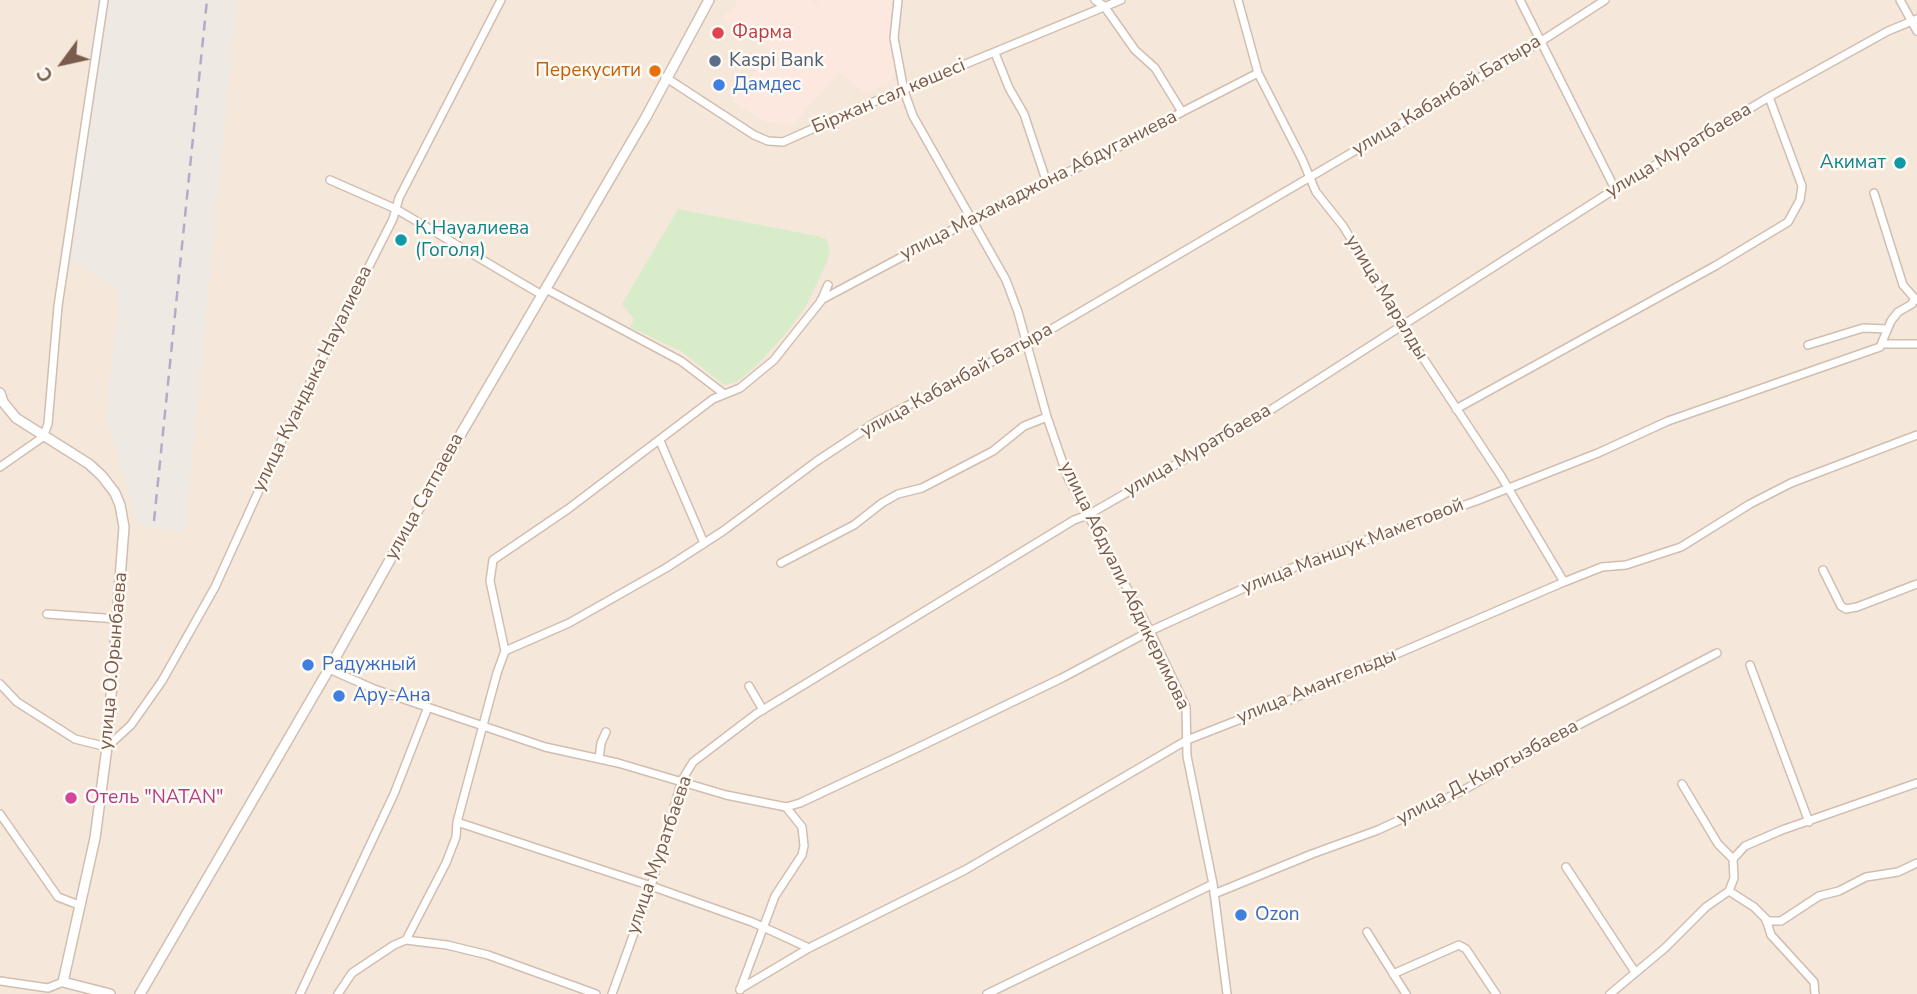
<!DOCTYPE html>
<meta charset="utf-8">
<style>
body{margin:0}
#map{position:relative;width:1917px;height:994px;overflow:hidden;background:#fdf6ec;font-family:"Nunito Sans",sans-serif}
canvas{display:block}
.north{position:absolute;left:28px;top:28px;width:70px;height:70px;-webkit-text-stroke:5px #fffaf3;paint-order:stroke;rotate:237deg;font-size:19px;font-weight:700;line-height:28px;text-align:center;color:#7a5c4d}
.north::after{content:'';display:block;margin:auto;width:24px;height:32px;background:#7a5c4d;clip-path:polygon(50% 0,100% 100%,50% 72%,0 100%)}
</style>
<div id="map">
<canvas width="1917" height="994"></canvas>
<div class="north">С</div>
</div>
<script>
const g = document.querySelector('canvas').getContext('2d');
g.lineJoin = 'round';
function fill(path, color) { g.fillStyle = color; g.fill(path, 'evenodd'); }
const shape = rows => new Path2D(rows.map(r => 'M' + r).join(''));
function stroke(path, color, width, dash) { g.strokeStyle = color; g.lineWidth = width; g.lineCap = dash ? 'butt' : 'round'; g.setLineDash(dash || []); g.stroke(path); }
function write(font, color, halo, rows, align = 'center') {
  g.font = font + ' "Nunito Sans",sans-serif'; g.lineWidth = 5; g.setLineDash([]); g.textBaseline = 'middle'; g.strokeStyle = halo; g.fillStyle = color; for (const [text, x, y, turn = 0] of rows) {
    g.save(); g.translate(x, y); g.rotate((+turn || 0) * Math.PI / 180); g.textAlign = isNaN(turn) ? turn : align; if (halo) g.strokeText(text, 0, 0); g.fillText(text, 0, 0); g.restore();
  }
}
fill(shape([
 [0,0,1917,0,1917,994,0,994]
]), '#f5e8da');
fill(shape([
 [735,0,810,0,819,5,817,0,892,0,890,12,897,69,889,83,866,93,839,72,792,125,765,122,732,101,772,49,723,19,726,13,730,14,738,3]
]), '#fde8e0');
fill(shape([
 [96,0,237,0,185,531,137,525,126,480,106,421,119,292,71,259]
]), '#efe9e4');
fill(shape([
 [678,209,817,236,826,239,830,250,827,262,805,308,783,337,754,368,736,382,724,385,681,351,630,327,634,319,622,304]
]), '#d8ecc9');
const minor = shape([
 [898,0,894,38,904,91,913,116,1006,280,1018,312,1047,417,1068,478,1150,631,1186,707,1187,756,1213,884,1227,994],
 [1095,0,1104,6,1135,50,1155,68,1182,112],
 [1238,0,1258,73,1302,159,1316,192,1343,226,1398,316,1402,326,1501,476,1564,582],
 [1520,0,1615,189],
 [1900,0,1917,31],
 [995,53,1009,88,1024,114,1047,183],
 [665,77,754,135,768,141,783,142,866,105,1121,0],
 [330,180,396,209,542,295],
 [1874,193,1903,285,1916,300],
 [546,289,681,361,723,393],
 [821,300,971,220,1109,152,1182,112,1258,73],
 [1882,344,1917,344],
 [1808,345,1863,328,1887,329],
 [1456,409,1715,266,1788,222,1800,200,1802,186,1769,97],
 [660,441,704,543],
 [0,467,43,437,48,424,58,306,104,0],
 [781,563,854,525,882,503,898,494,922,488,993,451,1024,426,1047,417],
 [1823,570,1841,606,1846,609,1857,607,1917,584],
 [47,614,118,619],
 [505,651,490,581,493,560,568,509,713,399,740,388,774,360,785,346,821,301,828,285],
 [1750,665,1809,822],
 [329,669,374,689,545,747,618,763,726,795,786,807,800,803,917,748,1062,678,1150,631,1264,579,1341,549,1476,501,1598,453,1668,421,1880,347,1891,321,1898,312,1912,304,1914,299],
 [0,684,17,702,75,739,107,747,131,725,162,681,215,587,290,422,393,219,399,198,501,0],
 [749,686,763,710],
 [599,759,601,743,606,732],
 [1682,784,1718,844,1733,859],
 [0,814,58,897,79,905],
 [457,822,651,886,752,922,809,948],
 [1566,867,1635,972],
 [1729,891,1754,907,1766,919,1771,935,1814,982,1815,994],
 [1214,894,1312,854,1378,830,1460,792,1567,731,1717,653],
 [1766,921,1781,921,1819,896,1839,891,1866,877,1898,872,1917,863],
 [1367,932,1406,994],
 [406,940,446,863,456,837,457,822,497,673,505,651,569,623,666,568,723,531,817,461,876,422,1026,344,1540,42,1605,0],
 [1393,974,1459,945,1466,949,1496,994],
 [0,981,48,988,63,982],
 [740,989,809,948,965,870,1187,740,1292,699,1564,582,1602,567,1626,565,1681,547,1750,504,1791,483,1917,435],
 [740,990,775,896,802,855,804,846,802,827,786,807],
 [300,994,394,794,428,707],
 [338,994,352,973,394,945,406,940,447,945,488,955,596,994],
 [612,994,651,886,682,780,693,762,756,714,1074,520,1088,515,1272,409,1615,189,1769,97,1888,31,1917,19],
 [987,994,1213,884],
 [1610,994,1665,948,1706,907,1729,891,1734,878,1733,859,1745,846,1782,830,1917,783]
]);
const tertiary = shape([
 [0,393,3,402,16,418,89,464,102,476,115,493,120,505,124,527,107,747,95,838,63,982,110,994],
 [140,994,329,669,448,456,646,117,709,0]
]);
stroke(minor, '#d1beb0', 10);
stroke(tertiary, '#d1beb0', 12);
stroke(minor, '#fff', 7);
stroke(tertiary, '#fff', 9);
stroke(shape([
 [154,521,207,0]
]), '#b9a8c9', 2.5, [10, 7]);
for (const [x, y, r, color] of [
 [718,33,7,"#e0444e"],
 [715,61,7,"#5c6f8a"],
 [655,71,7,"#e8710a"],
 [719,85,7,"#3f7fe0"],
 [1900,163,7,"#0f9aa8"],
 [401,240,7,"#0f9aa8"],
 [308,665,7,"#3f7fe0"],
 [339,696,7,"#3f7fe0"],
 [71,798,7,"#d1479c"],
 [1241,915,7,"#3f7fe0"]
]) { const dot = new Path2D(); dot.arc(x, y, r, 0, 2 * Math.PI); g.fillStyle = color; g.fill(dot); stroke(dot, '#fffaf3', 2.5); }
write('19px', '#be3a42', '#fffaf3', [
 ["Фарма",732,33]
], 'left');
write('19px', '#4e5e75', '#fffaf3', [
 ["Kaspi Bank",729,61]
], 'left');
write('19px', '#c56008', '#fffaf3', [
 ["Перекусити",641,71]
], 'right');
write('19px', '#366cbe', '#fffaf3', [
 ["Дамдес",733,85],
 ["Радужный",322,665],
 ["Ару-Ана",353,696],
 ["Ozon",1255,915]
], 'left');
write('19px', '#7a5c4d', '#fffaf3', [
 ["улица Кабанбай Батыра",1447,96,-31],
 ["Біржан сал көшесі",889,97,-23],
 ["улица Муратбаева",1679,151,-31],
 ["улица Махамаджона Абдуганиева",1039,186,-27],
 ["улица Маралды",1386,298,59],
 ["улица Куандыка Науалиева",313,379,-64],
 ["улица Кабанбай Батыра",957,381,-29],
 ["улица Муратбаева",1198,451,-30],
 ["улица Сатпаева",425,497,-61],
 ["улица Маншук Маметовой",1353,547,-21],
 ["улица Абдуали Абдикеримова",1124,586,64],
 ["улица О.Орынбаева",114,661,-85],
 ["улица Амангельды",1317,687,-22],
 ["улица Д. Кыргызбаева",1488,773,-28],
 ["улица Муратбаева",660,855,-71]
]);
write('19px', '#0d838f', '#fffaf3', [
 ["Акимат",1886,163],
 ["К.Науалиева",415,229,"left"],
 ["(Гоголя)",415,251,"left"]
], 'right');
write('19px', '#b23c85', '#fffaf3', [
 ["Отель \"NATAN\"",85,798]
], 'left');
</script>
